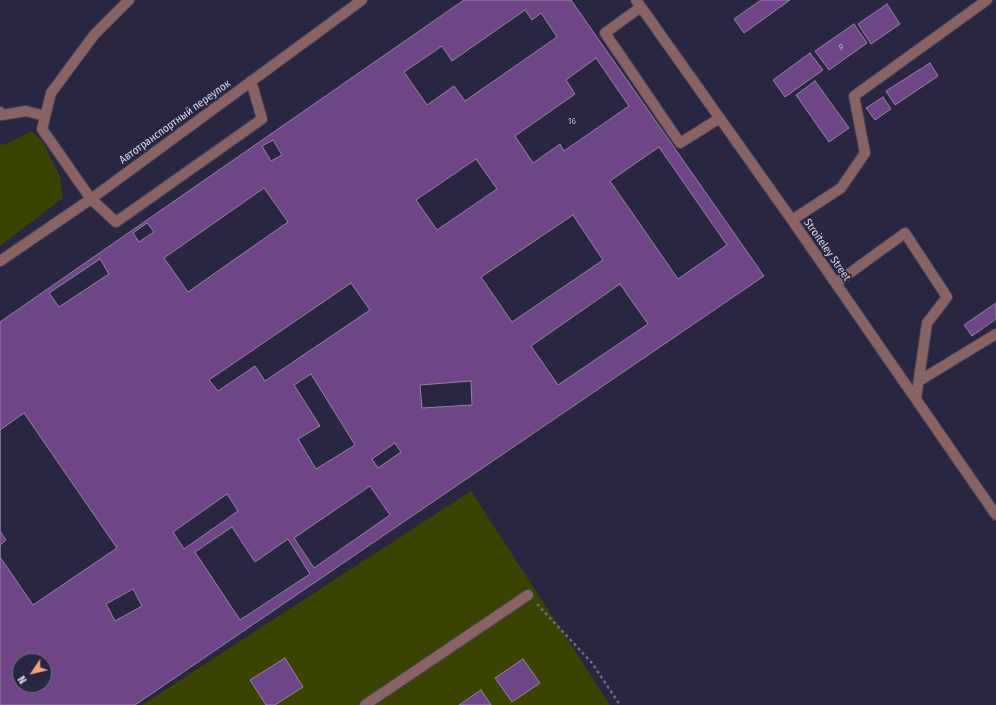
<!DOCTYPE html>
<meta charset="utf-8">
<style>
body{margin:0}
#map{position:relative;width:996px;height:705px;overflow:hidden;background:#292641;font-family:"Fira Sans Condensed",sans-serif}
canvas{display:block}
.north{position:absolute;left:12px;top:653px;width:40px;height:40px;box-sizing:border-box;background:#292641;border:1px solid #6f6d84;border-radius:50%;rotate:235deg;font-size:11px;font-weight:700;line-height:16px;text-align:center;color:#d8d7e9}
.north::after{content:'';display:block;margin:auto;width:14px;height:18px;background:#f2a07f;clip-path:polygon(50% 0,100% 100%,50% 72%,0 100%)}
</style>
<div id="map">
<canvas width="996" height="705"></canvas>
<div class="north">N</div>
</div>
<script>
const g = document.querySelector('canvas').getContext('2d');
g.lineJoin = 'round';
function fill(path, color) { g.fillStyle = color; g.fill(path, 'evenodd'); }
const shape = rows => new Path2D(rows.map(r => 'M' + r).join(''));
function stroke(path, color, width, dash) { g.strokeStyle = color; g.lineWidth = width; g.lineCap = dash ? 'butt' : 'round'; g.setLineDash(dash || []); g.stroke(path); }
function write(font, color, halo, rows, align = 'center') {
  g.font = font + ' "Fira Sans Condensed",sans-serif'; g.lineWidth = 3.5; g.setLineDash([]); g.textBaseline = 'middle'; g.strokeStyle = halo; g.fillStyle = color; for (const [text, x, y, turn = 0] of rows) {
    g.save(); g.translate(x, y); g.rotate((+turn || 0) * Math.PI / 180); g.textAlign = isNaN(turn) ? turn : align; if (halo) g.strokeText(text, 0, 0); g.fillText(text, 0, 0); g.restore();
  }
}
fill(shape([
 [31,131,43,142,60,176,63,198,0,246,0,144,3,145,17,139],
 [471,491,610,705,142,705]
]), '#3a4400');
const building = shape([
 [464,0,571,0,764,276,135,705,0,705,0,322,464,0],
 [20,661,44,661,44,685,20,685,20,661],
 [761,0,790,0,744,33,734,19,761,0],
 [887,4,900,24,871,44,858,24,887,4],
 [525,10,532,20,541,13,557,37,465,101,454,86,427,105,404,72,442,46,452,61,525,10],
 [854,24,867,43,829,70,815,51,854,24],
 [810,53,823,70,785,97,773,80,810,53],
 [596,58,629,106,564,151,560,144,533,163,515,136,575,94,566,80,596,58],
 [930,63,938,76,895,105,886,91,930,63],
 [815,81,849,128,829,142,796,95,815,81],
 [883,97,891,109,875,120,866,108,883,97],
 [273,140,282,155,271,161,262,146,273,140],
 [659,147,727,245,678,279,610,181,659,147],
 [476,159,497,189,437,230,416,200,476,159],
 [264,188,288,222,188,292,164,258,264,188],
 [573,215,603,260,512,322,481,277,573,215],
 [147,223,154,232,139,242,133,233,147,223],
 [100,259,109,274,59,307,49,293,100,259],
 [351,283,370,310,265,381,255,366,218,391,209,380,351,283],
 [620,284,648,324,558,385,531,346,620,284],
 [996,303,996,319,972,336,964,325,996,303],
 [311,374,355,445,316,469,298,439,320,426,294,385,311,374],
 [471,381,472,405,422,408,420,385,471,381],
 [24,413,117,548,33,605,0,557,0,545,6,540,0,531,0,430,24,413],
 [395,443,401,452,378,468,372,459,395,443],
 [370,486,390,515,314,568,294,538,370,486],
 [227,494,238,511,184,549,173,532,227,494],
 [232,527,255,562,288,539,310,574,240,620,195,552,232,527],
 [133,589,142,606,115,621,106,604,133,589],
 [285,658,303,687,275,705,266,705,250,680,285,658],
 [523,659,540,683,512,702,495,678,523,659],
 [481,690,491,705,459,705,481,690]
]);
fill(building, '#6e4687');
stroke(building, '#9583a1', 1);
const minor = shape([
 [129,0,94,35,51,93,42,129,91,199,116,222,262,119,251,81],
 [636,0,792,220,996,515],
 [641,7,605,33,680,143,720,118],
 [0,112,2,115,26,111,45,116],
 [792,220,841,188,865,153,854,96,987,0],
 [0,261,91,199,362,0],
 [836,283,905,233,947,297,927,323,916,399],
 [919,381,996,334],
 [365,705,528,595]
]);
stroke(minor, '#45425c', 12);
stroke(shape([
 [537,604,592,663,620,705]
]), '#6d6a82', 2.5, [3, 3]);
stroke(minor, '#896363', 10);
write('9px', '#beb3d0', null, [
 ["9",841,47],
 ["16",572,121]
]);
write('11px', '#d8d7e9', '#292641', [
 ["Автотранспортный переулок",175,122,-36],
 ["Stroiteley Street",827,250,55]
]);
</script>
